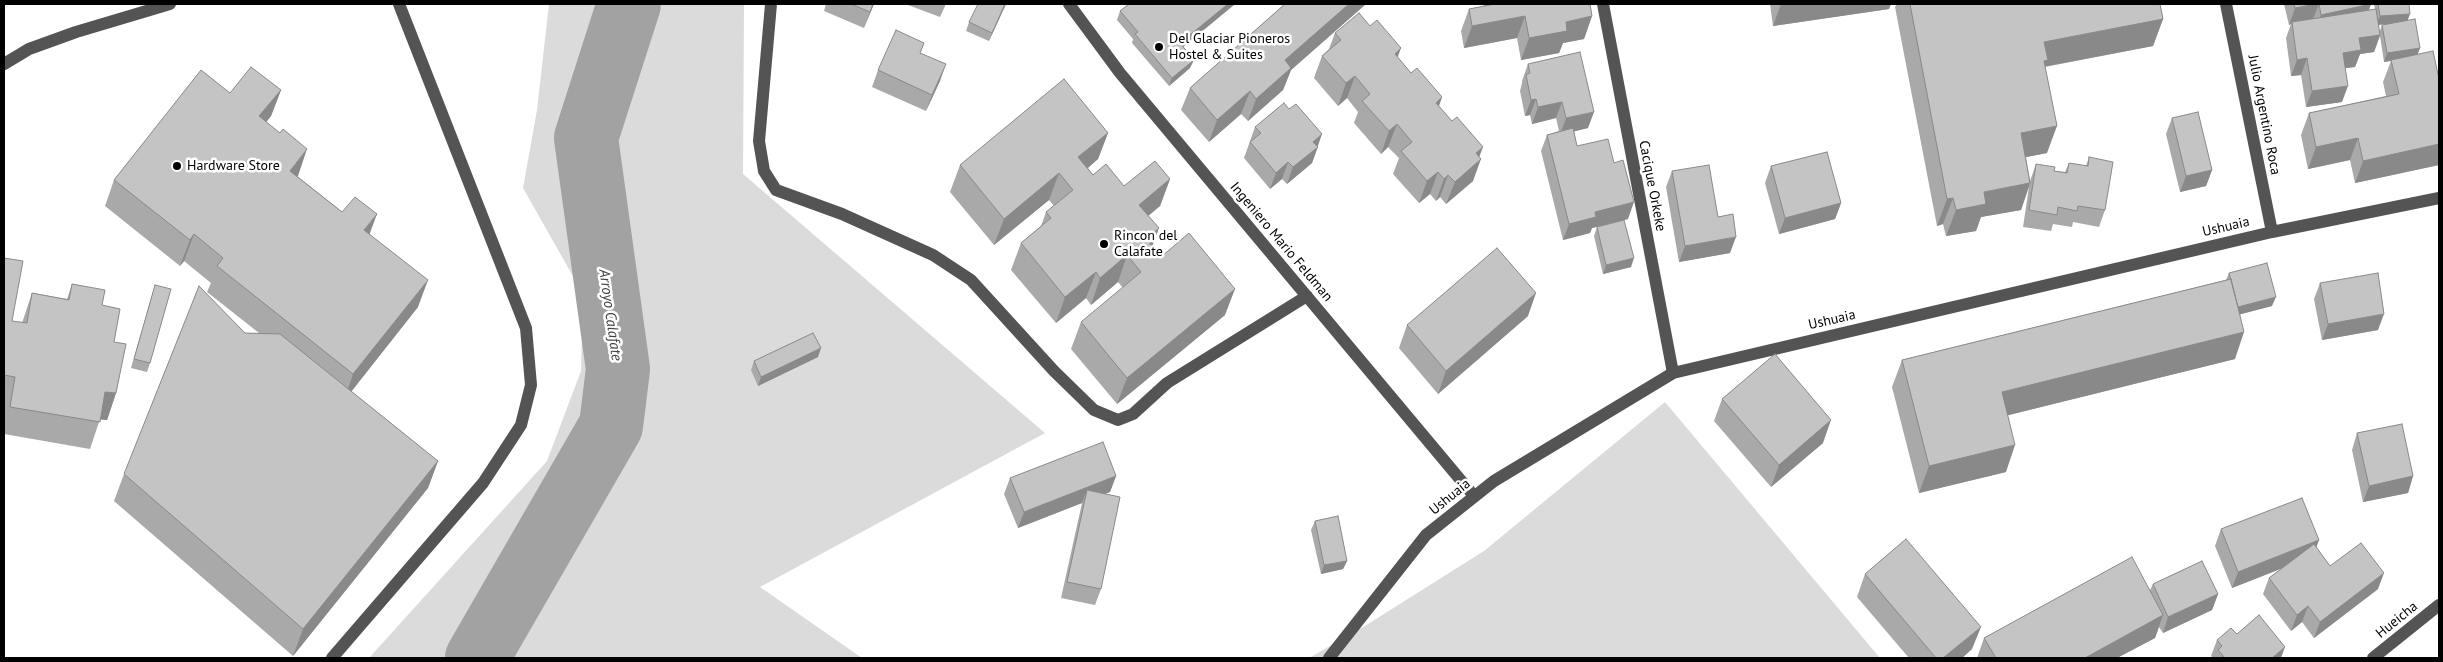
<!DOCTYPE html>
<style>
body{margin:0}
#map{position:relative;width:2443px;height:662px;overflow:hidden;background:#fff;font-family:"PT Sans",sans-serif}
canvas{display:block}
.frame{position:absolute;inset:0;border:5px solid #000;pointer-events:none}
</style>
<div id="map">
<canvas width="2443" height="662"></canvas>
<div class="frame"></div>
</div>
<script>
const g = document.querySelector('canvas').getContext('2d');
g.lineJoin = 'round';
function fill(path, color) { g.fillStyle = color; g.fill(path, 'evenodd'); }
const shape = rows => new Path2D(rows.map(r => 'M' + r).join(''));
function stroke(path, color, width, dash) { g.strokeStyle = color; g.lineWidth = width; g.lineCap = dash ? 'butt' : 'round'; g.setLineDash(dash || []); g.stroke(path); }
function write(font, color, halo, rows, align = 'center') {
  g.font = font + ' "PT Sans",sans-serif'; g.lineWidth = 5; g.setLineDash([]); g.textBaseline = 'middle'; g.strokeStyle = halo; g.fillStyle = color; for (const [text, x, y, turn = 0] of rows) {
    g.save(); g.translate(x, y); g.rotate((+turn || 0) * Math.PI / 180); g.textAlign = isNaN(turn) ? turn : align; if (halo) g.strokeText(text, 0, 0); g.fillText(text, 0, 0); g.restore();
  }
}
fill(shape([
 [549,4,744,4,743,174,1045,433,760,587,862,658,369,658,547,461,581,371,583,294,523,188,537,110],
 [1665,402,1880,658,1309,658,1368,624,1484,551]
]), '#dbdbdb');
stroke(shape([
 [477,658,611,426,618,369,586,138,629,4]
]), '#a2a2a2', 64);
stroke(shape([
 [771,4,759,141,764,171,776,190,842,214,933,255,971,280,1054,371,1094,410,1118,420,1133,414,1167,383,1307,296],
 [1069,4,1120,73,1474,496],
 [1603,4,1673,373],
 [2226,4,2272,232],
 [4,64,29,49,76,32,170,4],
 [332,658,483,483,521,425,531,385,526,328,399,4],
 [1329,658,1426,535,1494,481,1673,373,2272,232,2439,198],
 [2373,658,2439,605]
]), '#545454', 12);
fill(shape([
 [826,4,874,4,864,28,824,11],
 [909,4,946,4,940,17,908,5],
 [1006,4,989,41,966,31,969,22],
 [1125,4,1235,4,1183,47,1190,68,1169,86,1132,43,1133,39,1117,20,1120,11,1127,6],
 [1285,4,1366,4,1291,70,1283,90,1248,121,1241,114,1209,142,1181,110,1190,88],
 [1484,4,1590,4,1592,16,1584,39,1563,43,1559,53,1521,60,1517,38,1464,48,1461,31,1469,9,1484,6],
 [1770,4,1891,4,1889,9,1773,26],
 [1897,4,2160,4,2163,19,2153,46,2045,67,2047,153,2026,157,2030,181,2036,164,2054,171,2065,172,2069,163,2086,166,2089,157,2105,210,2099,227,2073,222,2072,227,2053,224,2051,231,2023,227,2029,187,2021,210,1981,217,1976,231,1946,236,1943,224,1937,226,1895,7],
 [2284,4,2371,4,2369,10,2375,9,2374,4,2409,4,2408,20,2420,48,2417,54,2439,79,2439,165,2355,183,2350,160,2308,169,2301,135,2309,113,2386,96,2383,82,2391,61,2384,62,2380,36,2374,52,2360,54,2355,67,2345,68,2342,102,2306,107,2301,75,2291,76,2286,38,2291,24,2289,25],
 [2388,24,2382,25,2379,33,2378,25],
 [1335,33,1398,58,1411,73,1442,97,1439,106,1479,157,1473,181,1446,204,1440,197,1436,201,1430,194,1419,203,1393,174,1399,158,1388,147,1381,154,1354,123,1358,112,1347,98,1338,106,1314,78,1322,56,1329,49],
 [924,43,920,53,940,81,926,111,872,87,878,70],
 [1528,64,1588,128,1574,131,1577,146,1628,219,1592,228,1590,233,1563,240,1541,151,1547,135,1559,131,1556,118,1532,124,1530,115,1525,116,1520,91,1522,83,1522,81],
 [281,90,271,116,266,122,297,176,370,234,418,307,351,391,438,461,428,488,293,656,114,501,124,474,245,333,259,333,207,292,211,283,184,261,180,266,105,206,114,180,230,93],
 [1289,109,1318,147,1312,163,1287,184,1282,179,1270,189,1244,158,1255,127],
 [2172,118,2212,170,2206,186,2180,192,2166,134],
 [1108,133,1098,159,1088,168,1093,175,1124,186,1170,179,1160,206,1148,216,1153,246,1161,257,1225,315,1117,404,1071,349,1081,322,1123,288,1118,282,1091,305,1086,298,1056,323,1011,270,1021,243,1041,226,1046,212,1054,206,1049,200,994,245,950,192,960,165],
 [1771,166,1841,203,1835,219,1779,234,1765,183],
 [1672,171,1718,217,1730,253,1679,262,1666,187],
 [1597,227,1631,267,1603,274,1594,236],
 [4,258,12,321,22,323,32,293,67,299,72,284,102,305,114,342,116,393,107,420,100,419,90,449,4,434,4,411,5,403,4,403],
 [2229,273,2272,306,2240,314,2235,359,2008,415,2006,472,1919,493,1892,387,1902,360,2226,280],
 [2320,283,2378,330,2322,340,2314,299],
 [155,285,150,363,147,372,131,368],
 [1528,316,1438,394,1399,348,1407,325],
 [818,357,758,386,751,370,754,361],
 [1722,399,1823,443,1771,487,1714,421],
 [2357,433,2413,476,2408,493,2363,502,2352,450],
 [1116,476,1110,492,1105,494,1101,589,1095,605,1061,598,1082,503,1018,528,1004,494,1010,478],
 [1315,521,1347,561,1343,569,1321,574,1311,530],
 [2221,529,2319,540,2316,547,2330,566,2378,589,2314,638,2302,622,2291,631,2263,594,2269,578,2283,568,2232,588,2215,546],
 [1865,574,1972,649,1962,658,1909,658,1857,597],
 [2153,584,2218,594,2212,610,2163,633,2159,627,2155,638,2117,658,1977,658,1984,638,2150,590],
 [2237,634,2281,658,2213,658,2211,656,2217,640]
]), '#a9a9a9');
fill(shape([
 [873,4,874,4,864,28],
 [1005,4,1006,4,989,41,992,33],
 [1228,4,1235,4,1177,52,1180,43],
 [1349,4,1366,4,1291,70,1283,90,1248,121,1256,99,1285,60],
 [1781,4,1891,4,1889,9,1773,26],
 [2316,4,2319,4,2313,19,2292,22,2291,24,2289,25,2295,8],
 [2371,4,2365,20,2315,31,2321,15],
 [2410,14,2407,22,2376,25,2380,16],
 [1525,16,1517,38,1464,48,1472,26],
 [1592,16,1584,39,1563,43,1559,53,1521,60,1529,38,1566,22],
 [2163,19,2153,46,2042,67,2044,42],
 [2380,35,2374,52,2360,54,2355,67,2337,69,2343,53,2359,38],
 [1401,48,1393,70,1395,54],
 [2420,48,2417,56,2384,62,2387,53],
 [2307,58,2301,75,2291,76,2297,60],
 [1194,60,1190,68,1169,86,1172,78],
 [946,64,940,81,926,111,932,95],
 [1355,76,1347,98,1338,106,1346,83],
 [2348,86,2342,102,2306,107,2312,91],
 [281,90,271,116,250,143,259,116],
 [1250,91,1241,114,1209,142,1217,120],
 [1442,97,1434,119,1436,103],
 [1536,99,1530,115,1525,116,1531,100],
 [1562,102,1556,118,1532,124,1538,107],
 [1594,112,1588,128,1560,135,1566,118],
 [1397,124,1388,147,1381,154,1389,131],
 [2057,126,2047,153,2011,160,2021,133],
 [1108,133,1098,159,1069,184,1078,157],
 [1322,134,1312,163,1287,184,1293,167,1313,142],
 [2358,138,2350,160,2308,169,2316,147],
 [2439,144,2439,165,2355,183,2363,161],
 [1483,147,1477,163,1481,159,1473,181,1446,204,1455,182,1476,153],
 [307,149,298,176,281,197,290,171],
 [1288,162,1282,179,1270,189,1276,173],
 [2212,170,2206,186,2180,192,2186,176],
 [1438,172,1430,194,1419,203,1427,181],
 [1059,173,1049,200,994,245,1004,219],
 [1448,175,1440,197,1436,201,1444,179],
 [1170,179,1160,206,1130,231,1139,205],
 [2030,183,2021,210,1981,217,1976,231,1946,236,1956,210,1984,192],
 [1953,198,1943,224,1937,226,1947,199],
 [1634,202,1628,219,1592,228,1590,233,1563,240,1569,224,1595,212],
 [1841,203,1835,219,1779,234,1785,218],
 [377,214,367,241,364,230],
 [1159,228,1149,255,1146,239],
 [194,234,184,261,180,266,190,240],
 [1736,237,1730,253,1679,262,1685,246],
 [1127,255,1118,282,1091,305,1100,278],
 [1634,258,1631,267,1603,274,1606,265],
 [1096,272,1086,298,1056,323,1065,297],
 [428,280,418,307,344,401,353,374],
 [1235,289,1225,315,1117,404,1127,378],
 [1536,293,1528,316,1438,394,1446,371],
 [2276,297,2272,306,2234,316,2237,307],
 [2384,314,2378,330,2322,340,2328,324],
 [2244,332,2235,359,1993,419,2002,392],
 [821,348,818,357,758,386,761,377],
 [105,392,116,393,107,420,95,419],
 [1831,420,1823,443,1771,487,1779,465],
 [2015,445,2006,472,1919,493,1929,466],
 [438,461,428,488,293,656,303,629],
 [1116,476,1110,492,1084,502,1087,490,1082,503,1018,528,1024,512],
 [2413,476,2408,493,2363,502,2369,486],
 [2319,540,2313,556,2232,588,2238,572],
 [1347,561,1343,569,1321,574,1324,565],
 [2384,573,2378,589,2314,638,2320,622],
 [2218,594,2212,610,2163,633,2168,617],
 [2308,606,2302,622,2291,631,2297,615],
 [2163,615,2155,638,2117,658,2085,658],
 [1981,627,1972,649,1962,658,1943,658],
 [2285,647,2281,658,2272,658]
]), '#898989');
const building = shape([
 [851,4,873,4,870,12,851,4],
 [978,4,1005,4,992,33,969,22,978,4],
 [1129,4,1228,4,1180,43,1194,60,1172,78,1135,34,1138,32,1120,11,1129,4],
 [1285,4,1349,4,1285,60,1291,68,1256,99,1250,91,1217,120,1190,88,1285,4],
 [1495,4,1590,4,1592,16,1566,22,1567,31,1529,38,1525,16,1472,26,1469,9,1495,4],
 [1910,4,2160,4,2163,19,2044,42,2048,60,2044,61,2057,126,2021,133,2030,183,1984,192,1986,204,1956,210,1953,198,1947,199,1910,4],
 [2294,4,2316,4,2295,8,2294,4],
 [2319,4,2371,4,2321,15,2319,4],
 [2378,4,2409,4,2410,14,2380,16,2378,4],
 [2376,9,2380,35,2359,38,2361,50,2343,53,2348,86,2312,91,2307,58,2297,60,2292,22,2376,9],
 [1359,13,1370,26,1377,20,1401,48,1395,54,1411,73,1417,68,1442,97,1436,103,1452,121,1457,117,1483,147,1476,153,1481,159,1455,182,1448,175,1444,179,1438,172,1427,181,1401,151,1412,142,1397,124,1389,131,1362,101,1370,94,1355,76,1346,83,1322,56,1341,40,1335,33,1359,13],
 [2415,19,2420,48,2387,53,2382,25,2415,19],
 [896,30,924,43,920,53,946,64,932,95,878,70,896,30],
 [2433,51,2439,79,2439,144,2363,161,2358,138,2316,147,2309,113,2399,94,2391,60,2433,51],
 [1580,52,1594,112,1566,118,1562,102,1538,107,1536,99,1531,100,1526,75,1530,73,1528,64,1580,52],
 [251,67,281,90,259,116,280,133,283,129,307,149,290,171,342,212,355,197,377,214,364,230,428,280,353,374,217,266,223,258,194,234,190,240,114,180,201,70,230,93,251,67],
 [1064,79,1108,133,1078,157,1093,175,1106,164,1124,186,1155,161,1170,179,1139,205,1159,228,1146,239,1161,257,1189,233,1235,289,1127,378,1081,322,1141,272,1127,255,1100,278,1096,272,1065,297,1021,243,1051,218,1046,212,1073,190,1059,173,1004,219,960,165,1064,79],
 [1284,103,1289,109,1296,104,1322,134,1313,142,1318,147,1293,167,1288,162,1276,173,1250,142,1261,133,1255,127,1284,103],
 [2198,112,2212,170,2186,176,2172,118,2198,112],
 [1573,128,1577,146,1608,139,1614,163,1623,160,1634,202,1595,212,1596,217,1569,224,1547,135,1573,128],
 [1827,152,1841,203,1785,218,1771,166,1827,152],
 [2089,157,2113,162,2105,210,2078,206,2077,211,2058,207,2057,215,2029,210,2036,164,2055,167,2054,171,2067,173,2069,163,2088,166,2089,157],
 [1709,165,1718,217,1733,214,1736,237,1685,246,1672,171,1709,165],
 [1624,220,1634,258,1606,265,1597,227,1624,220],
 [1497,248,1536,293,1446,371,1407,325,1497,248],
 [4,258,23,261,12,321,27,323,32,293,69,300,72,284,105,290,102,305,120,309,114,342,126,344,116,393,105,392,100,422,10,407,15,377,4,375,4,258],
 [2267,263,2276,297,2238,307,2229,273,2267,263],
 [2378,273,2384,314,2328,324,2320,283,2378,273],
 [2231,279,2244,332,2002,392,2015,445,1929,466,1902,360,2231,279],
 [155,285,171,289,150,363,134,359,155,285],
 [199,286,245,333,280,334,438,461,303,629,124,474,199,286],
 [813,333,821,348,761,377,754,361,813,333],
 [1775,354,1831,420,1779,465,1722,399,1775,354],
 [2402,424,2413,476,2369,486,2357,433,2402,424],
 [1103,442,1116,476,1024,512,1010,478,1103,442],
 [1087,490,1120,497,1101,589,1067,582,1087,490],
 [2302,498,2319,540,2238,572,2221,529,2302,498],
 [1338,516,1347,561,1324,565,1315,521,1338,516],
 [1906,539,1981,627,1943,658,1936,658,1865,574,1906,539],
 [2361,543,2384,573,2320,622,2308,606,2297,615,2269,578,2314,544,2330,566,2361,543],
 [2132,557,2163,615,2085,658,1996,658,1984,638,2132,557],
 [2202,561,2218,594,2168,617,2153,584,2202,561],
 [2259,615,2285,647,2272,658,2225,658,2218,650,2222,646,2217,640,2231,628,2237,634,2259,615]
]);
fill(building, '#c4c4c4');
stroke(building, '#898989', 1);
for (const [x, y, r, color] of [
 [1159,47,5,"#000"],
 [177,166,5,"#000"],
 [1104,244,5,"#000"]
]) { const dot = new Path2D(); dot.arc(x, y, r, 0, 2 * Math.PI); g.fillStyle = color; g.fill(dot); stroke(dot, '#fff', 2); }
write('14px', '#000', '#fff', [
 ["Del Glaciar Pioneros",1169,39],
 ["Hostel & Suites",1169,55],
 ["Hardware Store",187,166],
 ["Rincon del",1114,236],
 ["Calafate",1114,252]
], 'left');
write('14px', '#000', '#fff', [
 ["Julio Argentino Roca",2264,115,79],
 ["Cacique Orkeke",1652,186,79],
 ["Ushuaia",2226,227,-13],
 ["Ingeniero Mario Feldman",1281,242,50],
 ["Ushuaia",1832,320,-13],
 ["Ushuaia",1450,497,-39],
 ["Hueicha",2397,620,-39]
]);
write('italic 15px', '#434343', '#fff', [
 ["Arroyo Calafate",610,315,82]
]);
</script>
